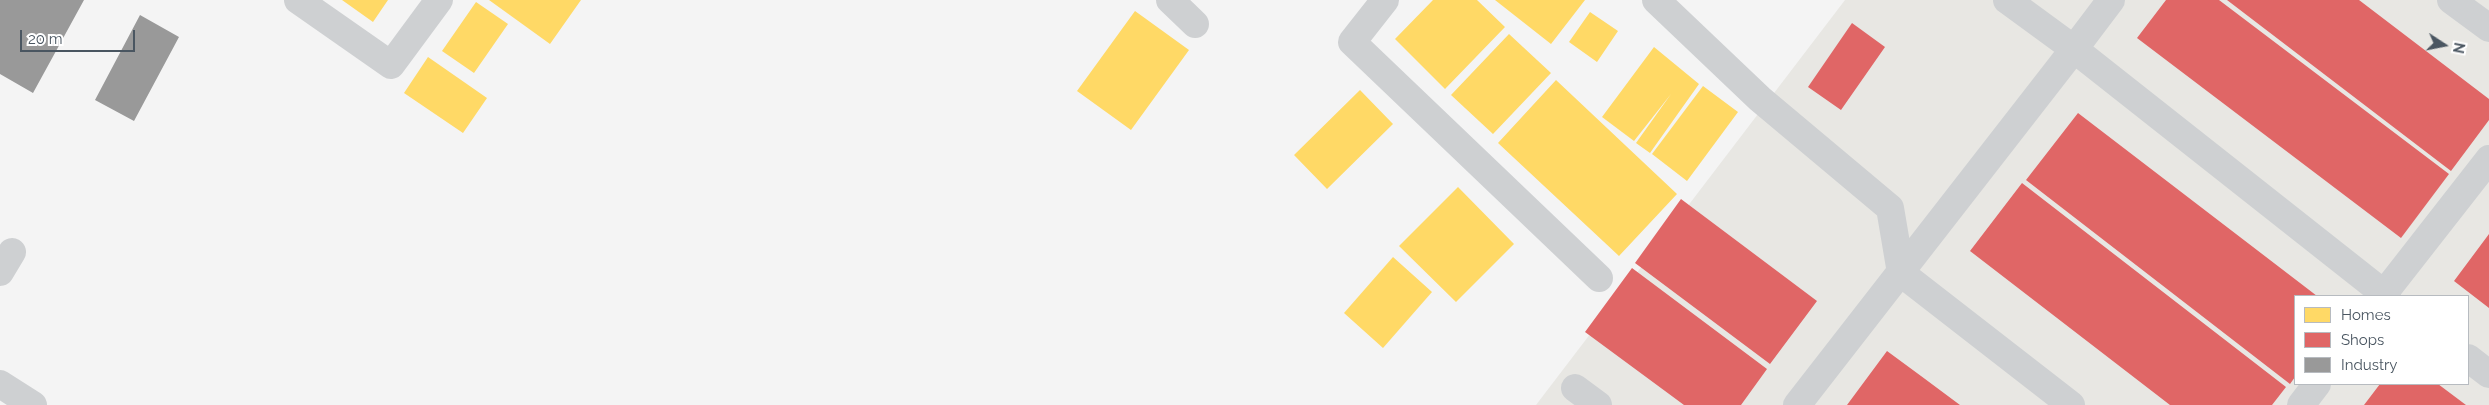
<!DOCTYPE html>
<style>
body{margin:0}
#map{position:relative;width:2489px;height:405px;overflow:hidden;background:#f4f4f4;font-family:Raleway,sans-serif}
canvas{display:block}
.legend{position:absolute;left:2294px;top:295px;width:175px;height:90px;box-sizing:border-box;background:#fff;border:1px solid #b7bbc0;margin:0;padding:6px 9px;list-style:none;font-size:15px;color:#4a5661}
.legend li{display:flex;align-items:center;gap:10px;height:25px}
.legend b{width:25px;border:1px solid #b7bbc0}
.north{position:absolute;left:2419px;top:20px;width:50px;height:50px;-webkit-text-stroke:4px #fff;paint-order:stroke;rotate:101deg;font-size:14px;font-weight:700;line-height:20px;text-align:center;color:#4a5661}
.north::after{content:'';display:block;margin:auto;width:18px;height:22px;background:#4a5661;clip-path:polygon(50% 0,100% 100%,50% 72%,0 100%)}
.scale{position:absolute;left:20px;top:30px;width:115px;height:22px;box-sizing:border-box;border:2px solid #4a5661;border-top:0;padding-left:6px;font-size:15px;line-height:18px;white-space:nowrap;color:#4a5661;-webkit-text-stroke:4px #fff;paint-order:stroke}
</style>
<div id="map">
<canvas width="2489" height="405"></canvas>
<ul class="legend">
<li><b style="height:14px;background:#ffd966"></b>Homes</li>
<li><b style="height:14px;background:#e06666"></b>Shops</li>
<li><b style="height:14px;background:#999"></b>Industry</li>
</ul>
<div class="north">N</div>
<div class="scale">20 m</div>
</div>
<script>
const g = document.querySelector('canvas').getContext('2d');
g.lineJoin = 'round';
function fill(path, color) { g.fillStyle = color; g.fill(path, 'evenodd'); }
const shape = rows => new Path2D(rows.map(r => 'M' + r).join(''));
function stroke(path, color, width, dash) { g.strokeStyle = color; g.lineWidth = width; g.lineCap = dash ? 'butt' : 'round'; g.setLineDash(dash || []); g.stroke(path); }
fill(shape([
 [1845,0,2489,0,2489,405,1536,405],
 [2295,296,2468,296,2468,384,2295,384]
]), '#e8e7e3');
fill(shape([
 [342,0,388,0,373,22],
 [489,0,581,0,550,44],
 [1433,0,1477,0,1505,27,1445,89,1395,39],
 [1495,0,1585,0,1551,44],
 [476,2,508,24,474,73,442,51],
 [1135,11,1189,50,1131,130,1077,91],
 [1590,12,1618,31,1597,62,1569,42],
 [1509,34,1551,73,1493,134,1451,95],
 [1654,47,1699,84,1650,153,1636,143,1671,94,1634,141,1602,117],
 [428,57,487,98,463,133,404,93],
 [1556,80,1677,194,1619,256,1498,143],
 [1703,86,1738,112,1687,181,1652,154],
 [1360,90,1393,124,1327,189,1294,155],
 [1458,187,1514,244,1456,302,1399,246],
 [1393,257,1432,292,1383,348,1344,313]
]), '#ffd966');
fill(shape([
 [2166,0,2219,0,2449,174,2401,238,2137,38],
 [2227,0,2359,0,2489,99,2489,120,2451,171],
 [1852,23,1885,47,1841,110,1808,87],
 [2078,113,2317,296,2295,296,2295,377,2290,384,2026,180],
 [2022,183,2286,387,2272,405,2170,405,1970,251],
 [1681,199,1817,301,1770,364,1635,263],
 [2489,234,2489,308,2454,281],
 [1632,268,1767,369,1741,405,1684,405,1585,332],
 [1887,351,1921,376,1960,405,1847,405],
 [2380,384,2438,384,2466,405,2364,405]
]), '#e06666');
fill(shape([
 [0,0,84,0,33,93,0,74],
 [140,15,179,37,134,121,95,100]
]), '#999');
stroke(shape([
 [298,0,391,65,439,0],
 [1170,0,1195,24],
 [1385,0,1352,42,1599,278],
 [1656,0,1760,99,1890,208,1901,273,2071,405],
 [2007,0,2074,49,2111,0],
 [2451,0,2489,28],
 [0,272,12,252],
 [2382,296,2489,159],
 [2468,358,2489,374],
 [0,384,33,405],
 [1575,388,1598,405],
 [1797,405,2074,49,2387,296],
 [2301,405,2317,384]
]), '#ced0d2', 28);
</script>
